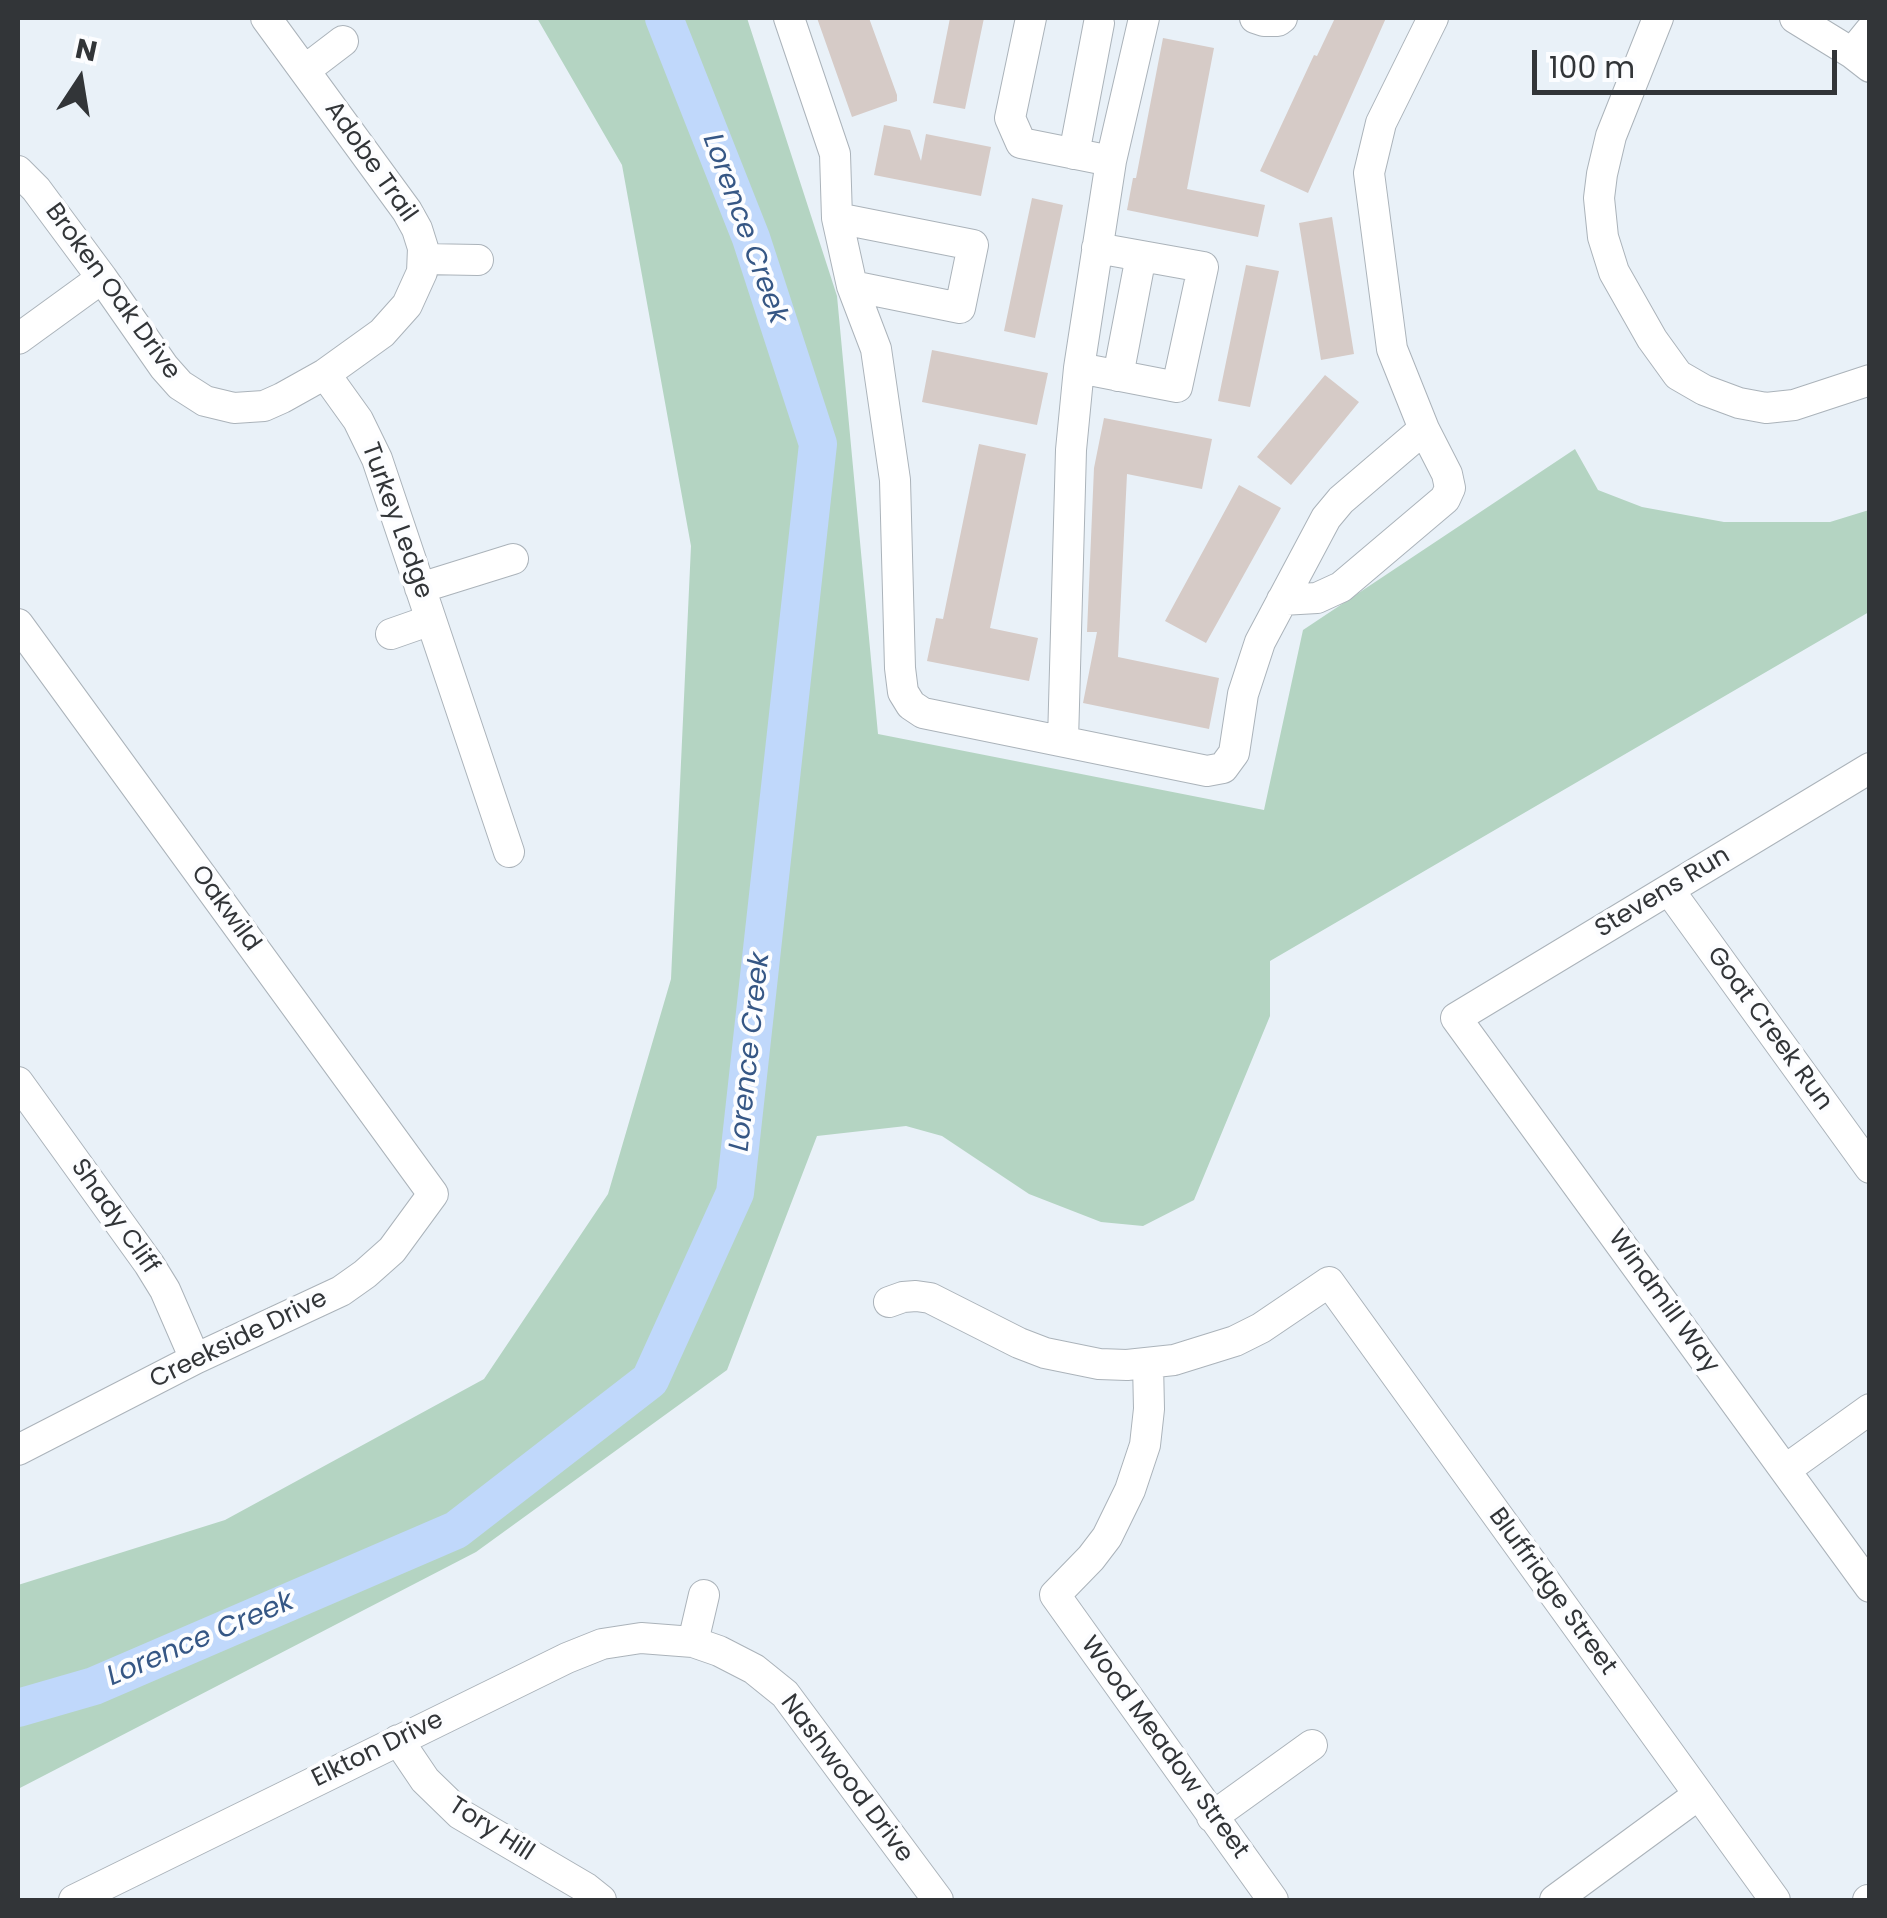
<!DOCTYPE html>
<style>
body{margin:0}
#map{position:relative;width:1887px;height:1918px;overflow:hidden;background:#e9f1f8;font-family:Poppins,sans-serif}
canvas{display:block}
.frame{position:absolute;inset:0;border:20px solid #323538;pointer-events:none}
.north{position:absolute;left:30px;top:30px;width:100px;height:100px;-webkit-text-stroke:8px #fcfdff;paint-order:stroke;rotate:12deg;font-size:28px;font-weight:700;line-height:40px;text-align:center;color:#323538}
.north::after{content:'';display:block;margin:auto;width:35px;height:45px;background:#323538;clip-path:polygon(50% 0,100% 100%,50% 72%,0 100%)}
.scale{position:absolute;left:1532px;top:50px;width:305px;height:45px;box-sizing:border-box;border:5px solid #323538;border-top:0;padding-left:12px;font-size:30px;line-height:35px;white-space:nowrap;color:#323538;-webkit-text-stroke:8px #fcfdff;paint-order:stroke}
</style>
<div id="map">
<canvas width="1887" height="1918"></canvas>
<div class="frame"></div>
<div class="north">N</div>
<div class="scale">100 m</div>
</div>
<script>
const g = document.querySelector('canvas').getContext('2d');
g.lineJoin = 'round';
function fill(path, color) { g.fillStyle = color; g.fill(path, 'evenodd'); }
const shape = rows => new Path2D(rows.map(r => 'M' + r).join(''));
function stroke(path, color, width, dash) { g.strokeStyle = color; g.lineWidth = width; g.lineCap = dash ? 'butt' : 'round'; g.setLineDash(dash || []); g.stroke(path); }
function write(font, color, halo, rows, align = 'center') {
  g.font = font + ' Poppins,sans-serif'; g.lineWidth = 8; g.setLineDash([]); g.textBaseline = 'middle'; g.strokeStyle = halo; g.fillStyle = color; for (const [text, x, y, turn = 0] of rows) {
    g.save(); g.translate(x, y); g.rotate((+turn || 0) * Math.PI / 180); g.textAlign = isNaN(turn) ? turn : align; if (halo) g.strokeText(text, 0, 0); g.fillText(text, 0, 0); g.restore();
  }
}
fill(shape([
 [537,18,747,18,837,296,878,734,1264,810,1303,630,1575,449,1598,490,1642,507,1724,522,1830,522,1869,510,1869,612,1270,961,1270,1016,1194,1200,1143,1226,1101,1222,1029,1194,942,1136,906,1126,817,1136,727,1370,476,1552,18,1789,18,1585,225,1520,484,1379,608,1194,671,979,691,546,622,165]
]), '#b4d4c2');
stroke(shape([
 [18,1708,94,1686,456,1530,650,1380,735,1193,818,444,751,238,664,18]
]), '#c0d8fb', 38);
fill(shape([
 [817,18,869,18,897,95,897,101,852,117],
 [950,18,984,18,965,109,933,103],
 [1335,18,1386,18,1308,193,1260,171,1314,55,1317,56],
 [1163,38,1214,48,1187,189,1265,205,1258,237,1127,210,1133,178,1136,178],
 [884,125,910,130,921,161,926,134,991,147,981,196,874,175],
 [1032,198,1063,205,1035,338,1004,331],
 [1332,217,1354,354,1321,360,1299,223],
 [1246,265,1279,271,1250,407,1218,401],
 [932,350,1048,373,1037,425,922,402],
 [1325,375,1359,402,1291,485,1257,457],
 [1104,418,1212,439,1202,489,1127,474,1118,657,1219,678,1209,729,1083,703,1097,632,1087,632,1094,468],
 [979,444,1026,454,990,628,1038,638,1029,681,927,661,936,618,943,619],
 [1239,485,1281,508,1206,643,1165,621]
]), '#d6cbc7');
const minor = shape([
 [789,18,835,154,837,218,852,286,876,349,895,480,900,668,903,692,911,705,923,713,1207,771,1223,768,1234,753,1243,694,1260,642,1326,518,1341,500,1424,429,1392,349,1369,173,1381,123,1433,18],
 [1031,18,1010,118,1021,143,1111,161],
 [1255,18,1264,21,1278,21,1282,18],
 [1658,18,1611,136,1602,174,1599,198,1603,237,1614,272,1652,339,1678,375,1704,390,1739,403,1766,408,1794,405,1870,380],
 [1795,18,1852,53],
 [1870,31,1852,53,1870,67],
 [305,70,343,41],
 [1074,154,1099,23],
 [18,171,36,189,102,278,164,367,180,385,205,401,234,408,264,406,282,398,325,374,382,333,407,305,422,272,423,248,417,229,407,211,266,18],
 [837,218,973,245,960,308,852,286],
 [424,259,478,260],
 [18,339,102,278],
 [1079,368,1177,387,1203,267,1097,248],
 [325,374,358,420,377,459,509,852],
 [1118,376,1141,256],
 [420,588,513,559],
 [1282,600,1317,598,1341,587,1445,499,1450,488,1447,474,1424,429],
 [18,624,433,1194,392,1250,365,1274,341,1291,195,1359,18,1450],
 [391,634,431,620],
 [1063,741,1071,450,1079,368,1111,161,1144,18],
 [1870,768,1456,1018,1870,1587],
 [1669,890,1870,1168],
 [18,1082,149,1264,165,1290,195,1359],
 [889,1302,903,1297,916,1296,930,1298,1019,1343,1045,1353,1099,1364,1127,1365,1174,1360,1235,1341,1261,1328,1329,1282,1775,1900],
 [1148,1363,1149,1409,1145,1445,1130,1490,1107,1537,1091,1558,1055,1595,1273,1900],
 [1785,1470,1870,1409],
 [693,1642,704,1595],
 [398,1740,425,1780,460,1814,586,1888,601,1900],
 [1212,1817,1312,1745],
 [74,1900,567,1658,602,1644,641,1638,693,1642,719,1651,754,1669,785,1694,938,1900],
 [1555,1900,1698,1795],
 [1868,1900,1870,1900]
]);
stroke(minor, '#abb3ba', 32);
stroke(minor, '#fff', 30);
write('25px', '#323538', '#fcfdff', [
 ["Adobe Trail",370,162,55],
 ["Broken Oak Drive",112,292,54],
 ["Turkey Ledge",396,521,70],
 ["Stevens Run",1663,893,-31],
 ["Oakwild",225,909,54],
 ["Goat Creek Run",1769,1029,54],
 ["Shady Cliff",114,1217,55],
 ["Windmill Way",1663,1302,54],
 ["Creekside Drive",239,1340,-26],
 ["Bluffridge Street",1552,1592,54],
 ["Wood Meadow Street",1164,1748,54],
 ["Elkton Drive",378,1750,-26],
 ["Nashwood Drive",846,1779,53],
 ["Tory Hill",491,1830,33]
]);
write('italic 28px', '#365785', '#fcfdff', [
 ["Lorence Creek",744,229,70],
 ["Lorence Creek",751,1052,-84],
 ["Lorence Creek",201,1640,-23]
]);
</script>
